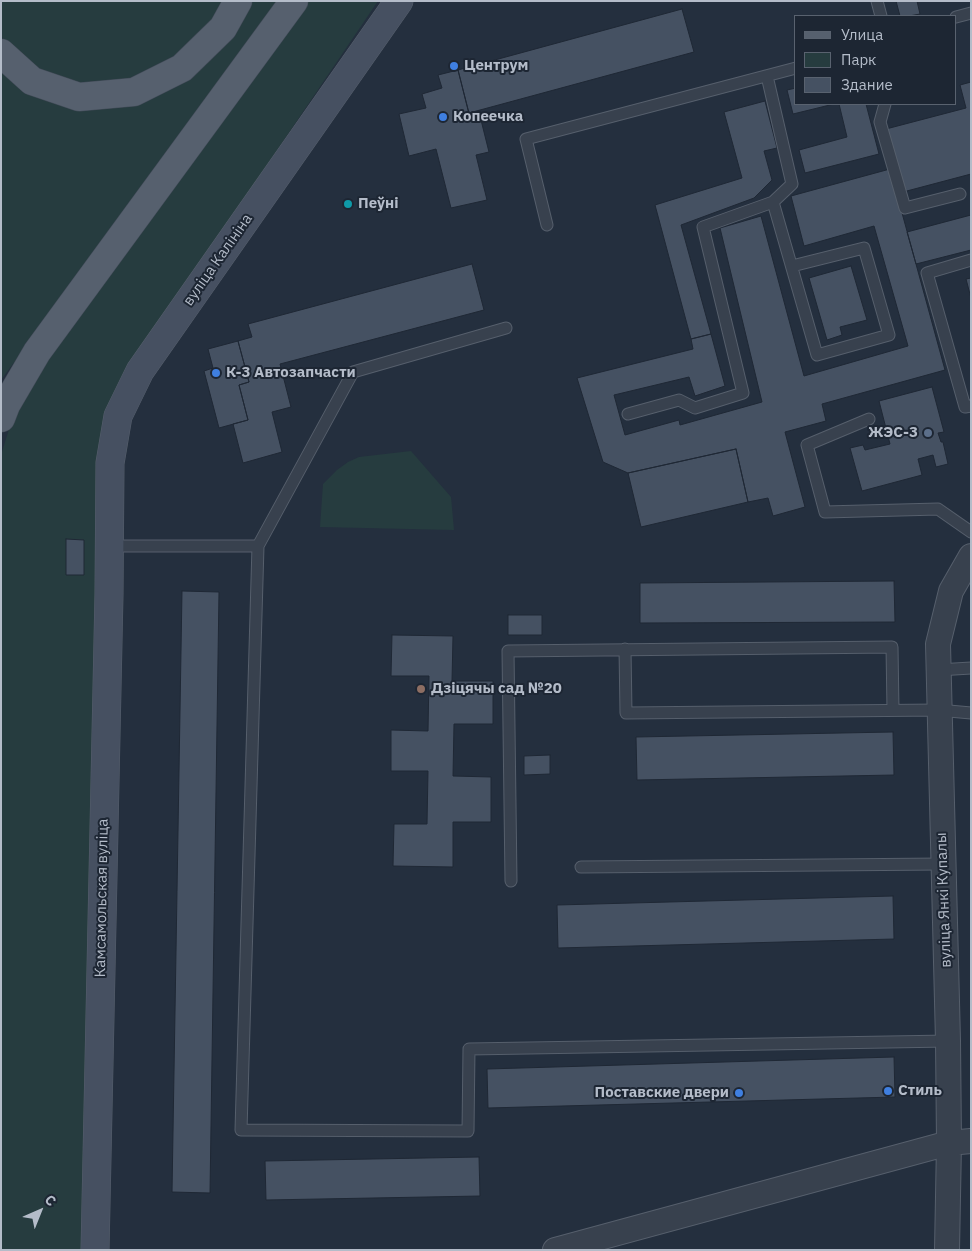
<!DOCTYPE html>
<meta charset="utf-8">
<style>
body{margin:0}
#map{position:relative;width:972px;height:1251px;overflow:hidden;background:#242f3e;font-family:"IBM Plex Sans",sans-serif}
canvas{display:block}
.frame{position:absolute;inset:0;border:2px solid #b4bcc9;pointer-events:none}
.legend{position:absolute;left:794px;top:15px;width:162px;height:90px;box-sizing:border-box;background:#1d2633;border:1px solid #59626f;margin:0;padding:6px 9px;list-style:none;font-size:15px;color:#b4bcc9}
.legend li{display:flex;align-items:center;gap:10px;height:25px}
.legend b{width:25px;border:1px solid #59626f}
.north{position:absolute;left:15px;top:1186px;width:50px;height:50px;-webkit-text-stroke:4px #1d2633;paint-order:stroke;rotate:44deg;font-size:14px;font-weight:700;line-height:20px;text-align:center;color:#b4bcc9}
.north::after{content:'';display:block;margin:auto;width:18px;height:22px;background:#b4bcc9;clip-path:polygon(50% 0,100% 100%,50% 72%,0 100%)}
</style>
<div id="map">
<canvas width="972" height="1251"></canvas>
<div class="frame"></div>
<ul class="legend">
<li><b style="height:6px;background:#56606e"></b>Улица</li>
<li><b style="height:14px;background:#263c3f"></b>Парк</li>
<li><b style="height:14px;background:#455162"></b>Здание</li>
</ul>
<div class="north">С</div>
</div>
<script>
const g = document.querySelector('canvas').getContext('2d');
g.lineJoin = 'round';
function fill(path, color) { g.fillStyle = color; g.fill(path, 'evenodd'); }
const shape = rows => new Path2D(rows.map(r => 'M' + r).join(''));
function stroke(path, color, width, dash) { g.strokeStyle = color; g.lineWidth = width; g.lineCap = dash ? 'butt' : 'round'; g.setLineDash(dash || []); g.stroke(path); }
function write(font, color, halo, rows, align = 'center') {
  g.font = font + ' "IBM Plex Sans",sans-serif'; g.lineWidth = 4; g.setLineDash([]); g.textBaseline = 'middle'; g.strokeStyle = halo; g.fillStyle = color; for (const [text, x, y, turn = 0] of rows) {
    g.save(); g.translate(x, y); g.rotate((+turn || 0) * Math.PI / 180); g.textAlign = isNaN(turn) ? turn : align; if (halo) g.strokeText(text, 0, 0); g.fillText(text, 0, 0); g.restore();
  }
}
fill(shape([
 [1,1,226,1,215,22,174,58,132,79,79,86,38,71,3,39,1,36],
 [253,1,282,1,1,380,1,66,26,89,188,80,234,37],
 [305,1,378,1,131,366,108,413,84,1250,1,1250,1,455,15,410,46,358],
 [411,451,451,497,454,530,320,527,323,484,337,470,348,462,359,457]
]), '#263c3f');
const building = shape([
 [896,1,917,1,920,14,909,16,900,16,896,1],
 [682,9,694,52,469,113,458,70,682,9],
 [458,70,469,114,479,112,489,152,476,155,487,200,451,208,436,149,409,156,399,114,426,108,422,94,442,88,438,75,458,70],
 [971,82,971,174,903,192,886,129,966,108,960,85,971,82],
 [796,88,796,104,834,104,793,114,787,90,796,88],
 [765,101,777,148,764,151,772,180,754,198,681,225,711,334,691,339,655,205,742,178,724,112,765,101],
 [839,104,866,104,879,154,805,173,799,150,847,137,839,104],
 [890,169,945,370,822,404,826,421,785,432,805,507,773,516,768,498,748,502,736,449,628,473,603,462,577,378,693,349,691,339,711,334,725,386,695,396,689,377,614,395,625,435,679,420,680,425,762,402,720,228,761,216,804,376,908,346,874,226,804,246,791,196,890,169],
 [971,215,971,250,916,264,907,232,971,215],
 [472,264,484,310,280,364,291,407,272,412,282,452,243,463,233,424,248,420,239,385,249,382,238,341,252,337,248,324,472,264],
 [851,266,867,320,840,327,842,335,827,340,809,278,851,266],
 [971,278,971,298,966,279,971,278],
 [238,341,249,382,239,385,248,420,219,428,204,371,213,368,208,349,238,341],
 [932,387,944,432,938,433,941,442,943,442,948,464,936,467,933,455,918,459,922,475,862,491,850,448,863,445,865,450,890,444,879,401,932,387],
 [736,449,748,502,641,527,628,473,736,449],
 [66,539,84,540,84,575,66,575,66,539],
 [894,581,895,622,640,623,640,583,894,581],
 [182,591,219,592,210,1193,172,1192,182,591],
 [508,615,542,615,542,635,508,635,508,615],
 [392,635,453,636,452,681,493,681,493,724,454,724,453,776,491,777,491,822,453,822,453,867,393,866,394,824,427,824,428,771,391,771,391,730,428,731,429,676,391,676,392,635],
 [893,732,894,775,637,780,636,737,893,732],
 [550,755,550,774,524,775,524,756,550,755],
 [893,896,894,939,558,948,557,905,893,896],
 [894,1057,895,1097,488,1108,487,1069,894,1057],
 [479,1157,480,1196,266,1200,265,1161,479,1157]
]);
fill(building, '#455162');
stroke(building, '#1f2835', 1);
const lane = shape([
 [877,1,881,16],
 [956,17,971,13],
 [885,104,880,122,905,208,960,194],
 [773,202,817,355,889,335,864,248,792,266],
 [547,225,526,139,796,68],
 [971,260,927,273,965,407,971,406],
 [506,328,353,372,258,546,241,1130,468,1131,469,1049,948,1041],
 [628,414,679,400,695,408,743,393,703,227,773,202,792,184,767,76],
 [869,419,807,445,825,512,938,509,971,532],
 [110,546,258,546],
 [625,649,626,713,938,710,971,713],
 [938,670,971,668],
 [581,867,943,864],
 [511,881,508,651,892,647,893,710]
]);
const street = shape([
 [555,1250,949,1143,971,1141],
 [947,1250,949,1143,948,1041,938,644,951,591,971,556]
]);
const secondary = shape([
 [95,1250,109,594,110,463,118,416,140,371,399,1]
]);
const primary = shape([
 [1,53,32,81,79,97,134,92,182,68,223,28,238,1],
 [1,418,6,405,37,352,294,1]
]);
stroke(lane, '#565f6c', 13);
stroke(street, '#565f6c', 26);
stroke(secondary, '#565f6c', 29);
stroke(primary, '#414a57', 29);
stroke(lane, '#38414e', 11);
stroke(street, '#38414e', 24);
stroke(secondary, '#465061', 28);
stroke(primary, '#56606e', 28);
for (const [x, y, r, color] of [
 [454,66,5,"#3f7fe0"],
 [443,117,5,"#3f7fe0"],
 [348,204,5,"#0f9aa8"],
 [216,373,5,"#3f7fe0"],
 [928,433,5,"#5c6f8a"],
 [421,689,5,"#8d6e63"],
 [888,1091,5,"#3f7fe0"],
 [739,1093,5,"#3f7fe0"]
]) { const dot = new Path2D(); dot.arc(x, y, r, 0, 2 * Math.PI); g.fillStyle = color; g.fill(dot); stroke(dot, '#1d2633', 2); }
write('bold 15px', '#b4bcc9', '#1d2633', [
 ["Центрум",464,66],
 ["Копеечка",453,117],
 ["Пеўні",358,204],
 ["К-3 Автозапчасти",226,373],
 ["ЖЭС-3",918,433,"right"],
 ["Дзіцячы сад №20",431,689],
 ["Стиль",898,1091],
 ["Поставские двери",729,1093,"right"]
], 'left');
write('15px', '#b4bcc9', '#1d2633', [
 ["вуліца Калініна",218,260,-55],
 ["Камсамольская вуліца",102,898,-89],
 ["вуліца Янкі Купалы",944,900,-92]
]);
</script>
